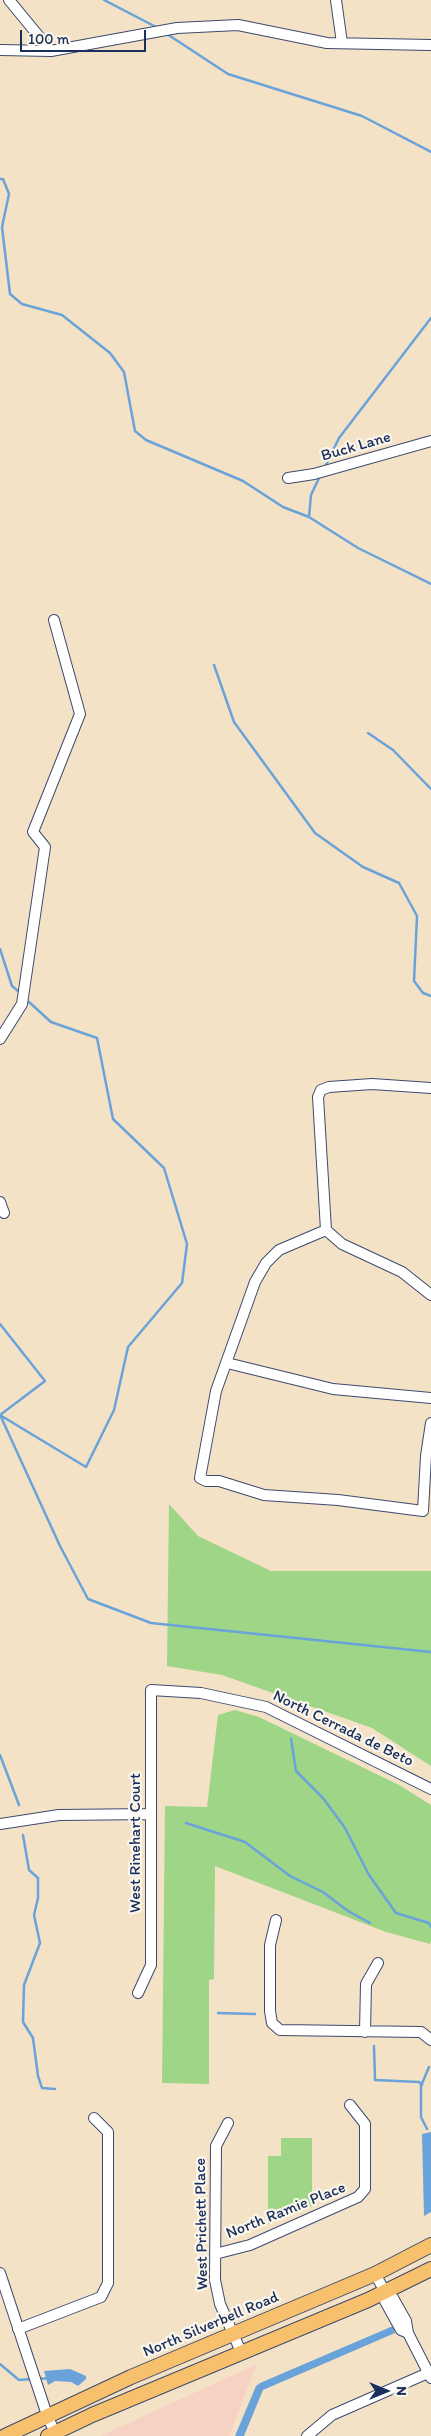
<!DOCTYPE html>
<style>
body{margin:0}
#map{position:relative;width:431px;height:2436px;overflow:hidden;background:#f4e2c7;font-family:Itim,sans-serif}
canvas{display:block}
.north{position:absolute;left:361px;top:2366px;width:50px;height:50px;-webkit-text-stroke:4px #fbf7ec;paint-order:stroke;rotate:90deg;font-size:14px;font-weight:700;line-height:20px;text-align:center;color:#1b2f5e}
.north::after{content:'';display:block;margin:auto;width:18px;height:22px;background:#1b2f5e;clip-path:polygon(50% 0,100% 100%,50% 72%,0 100%)}
.scale{position:absolute;left:20px;top:30px;width:126px;height:22px;box-sizing:border-box;border:2px solid #1b2f5e;border-top:0;padding-left:6px;font-size:15px;line-height:18px;white-space:nowrap;color:#1b2f5e;-webkit-text-stroke:4px #fbf7ec;paint-order:stroke}
</style>
<div id="map">
<canvas width="431" height="2436"></canvas>
<div class="north">N</div>
<div class="scale">100 m</div>
</div>
<script>
const g = document.querySelector('canvas').getContext('2d');
g.lineJoin = 'round';
function fill(path, color) { g.fillStyle = color; g.fill(path, 'evenodd'); }
const shape = rows => new Path2D(rows.map(r => 'M' + r).join(''));
function stroke(path, color, width, dash) { g.strokeStyle = color; g.lineWidth = width; g.lineCap = dash ? 'butt' : 'round'; g.setLineDash(dash || []); g.stroke(path); }
function write(font, color, halo, rows, align = 'center') {
  g.font = font + ' Itim,sans-serif'; g.lineWidth = 4.5; g.setLineDash([]); g.textBaseline = 'middle'; g.strokeStyle = halo; g.fillStyle = color; for (const [text, x, y, turn = 0] of rows) {
    g.save(); g.translate(x, y); g.rotate((+turn || 0) * Math.PI / 180); g.textAlign = isNaN(turn) ? turn : align; if (halo) g.strokeText(text, 0, 0); g.fillText(text, 0, 0); g.restore();
  }
}
fill(shape([
 [257,2364,229,2436,100,2436,122,2426]
]), '#f6d2c4');
fill(shape([
 [169,1504,198,1536,271,1571,431,1571,431,1766,372,1728,222,1675,167,1666],
 [235,1710,259,1717,399,1785,431,1805,431,1940,430,1944,386,1932,215,1866,214,1979,209,1980,209,2084,162,2083,165,1806,207,1807,218,1715],
 [281,2138,312,2138,312,2206,268,2224,268,2156,281,2156]
]), '#9fd586');
fill(shape([
 [431,2132,431,2212,424,2216,422,2134],
 [393,2326,395,2333,263,2390,244,2436,235,2436,256,2386,260,2383],
 [70,2369,86,2376,86,2379,78,2386,71,2382,55,2381,48,2385,44,2371]
]), '#6aa3d9');
stroke(shape([
 [104,0,158,28],
 [167,34,228,74,362,116,431,152],
 [0,179,3,179,9,194,2,227,10,294,22,304,62,315,110,353,124,372,135,431,146,440,243,481,283,507,309,517],
 [325,467,339,438,431,318],
 [320,476,311,495,309,517,358,548,431,584],
 [214,665,234,722,315,833,363,867,399,883,417,916,414,981,423,993,431,996],
 [368,733,393,750,431,789],
 [0,949,12,986,18,991],
 [0,1324,45,1381,0,1415],
 [0,1415,86,1467,114,1410,128,1347,182,1283,187,1244,164,1168,113,1119,97,1038,51,1022,29,1002],
 [1,1417,60,1546,88,1599,151,1623,431,1652],
 [291,1739,296,1771,323,1798,345,1828,369,1875,396,1913,429,1923,431,1927],
 [0,1755,19,1805],
 [186,1823,245,1842,290,1876,323,1892,348,1911,370,1923],
 [23,1835,29,1870,38,1878,38,1898,34,1915,40,1943,24,1985,23,2022,33,2038,38,2076,42,2088,55,2089],
 [218,2013,255,2014],
 [374,2046,375,2080,419,2082,422,2085],
 [427,2129,421,2117,421,2086,429,2067],
 [0,2364,19,2380,32,2379],
 [38,2379,50,2378]
]), '#6aa3d9', 2.5);
const minor = shape([
 [9,0,51,51],
 [336,0,342,43],
 [0,50,51,51,177,28,238,25,327,43,431,45],
 [288,478,314,474,431,441],
 [0,1039,22,1004,45,847,33,832,80,714,54,620],
 [431,1088,372,1084,329,1087,321,1090,318,1097,326,1230,342,1244,402,1272,431,1295],
 [0,1202,4,1213],
 [326,1230,279,1250,266,1263,255,1282,216,1391,200,1478,206,1481,219,1481,264,1495,338,1500,423,1511,426,1456,431,1423],
 [227,1363,333,1389,431,1398],
 [0,1824,59,1815,151,1814],
 [276,1920,270,1945,270,2011,272,2023,280,2030,421,2032,431,2040],
 [138,1993,151,1965,151,1690,201,1693,266,1707,431,1789],
 [365,2032,366,1984,378,1963],
 [228,2123,216,2146,215,2280,220,2304,241,2352],
 [215,2254,250,2245,358,2197,365,2189,365,2124,350,2105],
 [0,2273,47,2415,55,2433],
 [375,2274,387,2295],
 [387,2295,393,2298,406,2321,408,2333,431,2378],
 [387,2295,385,2301,401,2330,408,2333],
 [18,2329,101,2297,108,2283,108,2132,94,2118],
 [307,2436,332,2415,428,2373]
]);
const major = shape([
 [5,2436,131,2377,375,2274,431,2245],
 [48,2436,92,2415,368,2300,431,2269]
]);
stroke(minor, '#3c4a6e', 12);
stroke(major, '#3c4a6e', 16);
stroke(minor, '#fff', 10);
stroke(major, '#f7c06c', 14);
write('16px', '#1b2f5e', '#fbf7ec', [
 ["Buck Lane",356,447,-16],
 ["North Cerrada de Beto",343,1729,26],
 ["West Rinehart Court",136,1843,-90],
 ["North Ramie Place",286,2211,-22],
 ["West Prichett Place",202,2224,-91],
 ["North Silverbell Road",211,2325,-23]
]);
</script>
